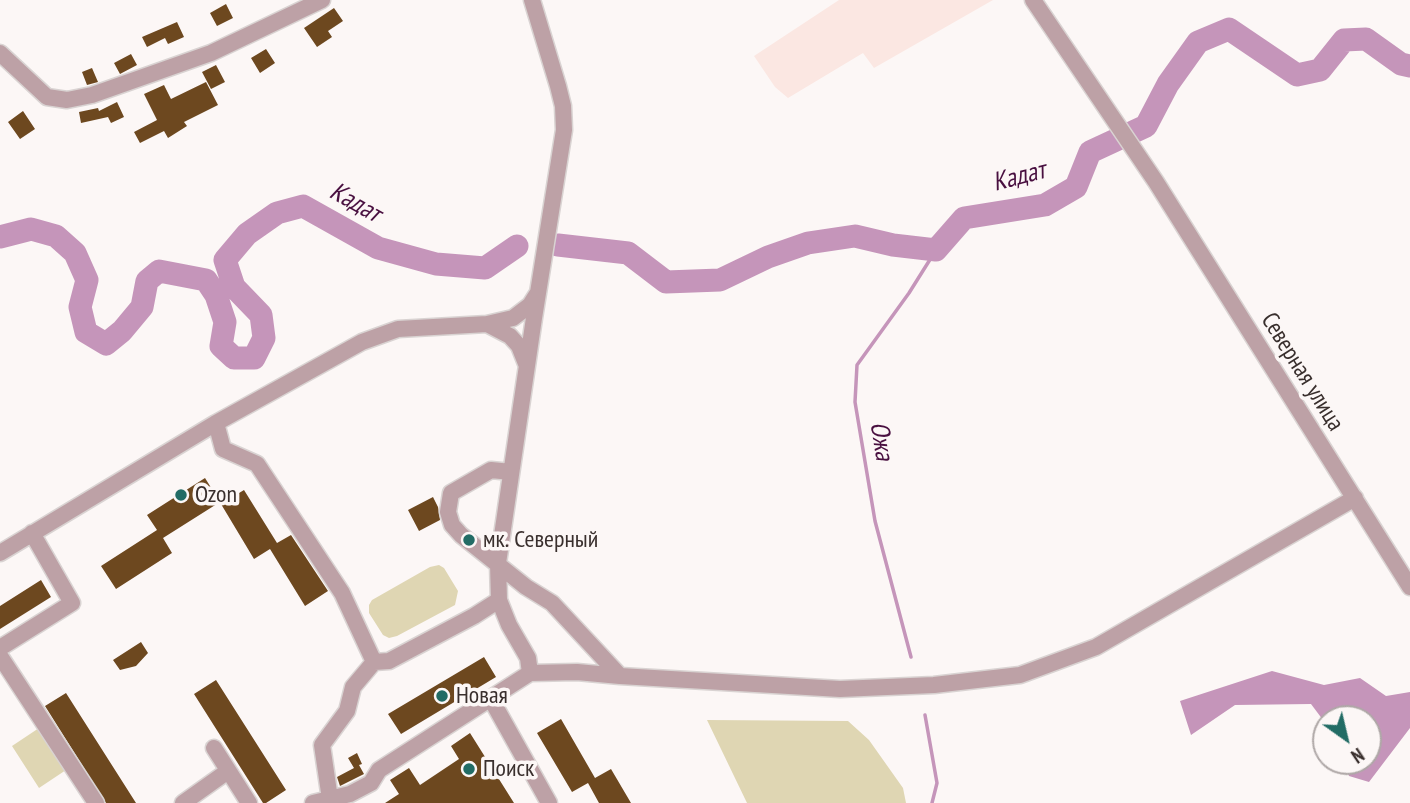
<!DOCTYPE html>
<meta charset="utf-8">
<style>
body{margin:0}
#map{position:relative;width:1410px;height:803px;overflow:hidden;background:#fcf7f6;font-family:"PT Sans Narrow",sans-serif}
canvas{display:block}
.north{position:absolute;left:1312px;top:705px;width:70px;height:70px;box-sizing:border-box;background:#fcf7f6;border:2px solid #aea7a6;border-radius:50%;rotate:146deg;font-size:19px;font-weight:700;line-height:28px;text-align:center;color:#392f2d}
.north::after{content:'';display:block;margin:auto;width:24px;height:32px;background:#226c65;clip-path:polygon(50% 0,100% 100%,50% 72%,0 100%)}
</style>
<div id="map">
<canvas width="1410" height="803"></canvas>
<div class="north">N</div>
</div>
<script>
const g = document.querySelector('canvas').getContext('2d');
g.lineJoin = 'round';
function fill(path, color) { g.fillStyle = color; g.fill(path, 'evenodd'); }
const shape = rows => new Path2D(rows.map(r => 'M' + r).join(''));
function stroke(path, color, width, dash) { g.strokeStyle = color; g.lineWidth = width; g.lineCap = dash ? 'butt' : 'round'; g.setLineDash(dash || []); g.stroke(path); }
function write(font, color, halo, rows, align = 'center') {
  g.font = font + ' "PT Sans Narrow",sans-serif'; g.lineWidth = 7; g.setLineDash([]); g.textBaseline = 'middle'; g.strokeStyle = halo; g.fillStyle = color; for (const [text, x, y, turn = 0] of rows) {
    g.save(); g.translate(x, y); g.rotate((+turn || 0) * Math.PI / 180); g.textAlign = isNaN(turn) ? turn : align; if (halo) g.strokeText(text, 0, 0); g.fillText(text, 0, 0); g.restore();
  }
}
fill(shape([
 [839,0,993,0,874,68,863,53,788,98,775,87,754,56]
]), '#fbe7e2');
fill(shape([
 [439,565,444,568,458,591,455,605,397,636,389,638,383,635,369,613,369,605,372,600,430,567],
 [707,720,848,721,869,740,903,788,906,803,747,803],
 [39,728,66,770,39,788,12,746]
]), '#dfd6b3');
fill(shape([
 [1272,671,1324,685,1360,678,1386,696,1410,692,1410,728,1369,782,1349,776,1345,761,1368,761,1368,719,1326,719,1326,724,1311,704,1235,705,1191,735,1180,701]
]), '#c595ba');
stroke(shape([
 [911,657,875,521,855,402,857,365,909,293,936,250],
 [925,715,937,783,932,803]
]), '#c595ba', 3.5);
stroke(shape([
 [0,237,31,229,56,236,75,253,87,280,80,307,86,332,106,344,122,331,142,307,147,281,159,271,206,280,216,295,225,322,221,346,234,358,254,358,264,338,261,315,234,287,225,260,247,234,277,213,303,206,378,248,436,264,485,268,517,246],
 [558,245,628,253,666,282,720,280,768,257,808,243,855,236,893,245,936,250,964,218,1045,205,1076,187,1090,152,1146,126,1168,84,1198,42,1229,29,1297,75,1320,70,1344,40,1366,39,1401,64,1410,66]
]), '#c595ba', 23);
fill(shape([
 [226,4,233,18,217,26,210,13],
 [334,8,343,21,328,31,332,37,317,47,304,28],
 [177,22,184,37,168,44,165,38,147,47,142,37],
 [266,49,275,63,260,73,251,58],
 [131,54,137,65,120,74,114,63],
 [216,65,225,82,211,89,202,72],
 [92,68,98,82,87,85,82,72],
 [206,82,218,105,184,122,187,126,168,138,164,131,140,143,134,132,157,120,144,94,164,85,171,99],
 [117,102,124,117,111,123,108,117,81,123,79,112,98,108,99,111],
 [23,111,35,129,20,139,8,122],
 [205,478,220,502,163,538,172,553,116,589,101,566,157,530,147,515],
 [244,490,277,543,291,535,328,591,305,606,270,549,254,559,221,504],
 [433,497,438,507,440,520,419,531,408,510],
 [41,580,51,597,0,629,0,606],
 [141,642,148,653,136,666,120,670,113,660],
 [484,657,496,677,401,734,388,714],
 [216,680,286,790,266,803,263,803,194,694],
 [66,693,136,803,106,803,45,706],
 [561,719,595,778,611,769,631,803,599,803,588,783,572,792,537,733],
 [470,733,514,803,385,803,399,794,390,780,409,768,420,785,459,759,451,746],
 [357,753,362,764,359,765,364,774,340,786,337,777,354,768,348,758]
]), '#6d481f');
const minor = shape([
 [1033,0,1156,182,1410,587],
 [0,53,47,97,67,100,92,95,211,53,322,0],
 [487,324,513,318,530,305,537,294],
 [216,423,223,449,257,464,342,593,374,662,389,661,474,616,499,600],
 [511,472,491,470,451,493,448,512,452,525,461,535,526,587,552,603,620,676],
 [0,553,216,423,362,342,398,329,487,324,510,336,519,346,527,366],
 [0,648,72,603,32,533],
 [0,656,96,803],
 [530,673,528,658,509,625,499,600,498,563,534,318,564,130,563,106,558,86,532,0],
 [491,699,549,803],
 [214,748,249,803],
 [330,799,322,745,347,711,353,687,374,662],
 [183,803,228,771],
 [313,803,350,794,371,783,379,770,530,673,577,672,620,676,840,689,934,685,1020,675,1096,647,1355,498]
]);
stroke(minor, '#d9d3d2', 19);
stroke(minor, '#bda1a6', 16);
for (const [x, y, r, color] of [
 [181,495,7,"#226c65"],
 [469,540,7,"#226c65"],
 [442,696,7,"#226c65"],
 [469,769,7,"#226c65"]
]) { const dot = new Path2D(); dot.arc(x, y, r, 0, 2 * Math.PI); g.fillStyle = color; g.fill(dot); stroke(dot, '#fcf7f6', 2.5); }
write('24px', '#392f2d', '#fcf7f6', [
 ["Северная улица",1302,372,58]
]);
write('24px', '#392f2d', '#fcf7f6', [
 ["Ozon",195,495],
 ["мк. Северный",483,540],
 ["Новая",456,696],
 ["Поиск",483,769]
], 'left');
write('italic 26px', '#491040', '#fcf7f6', [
 ["Кадат",1019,177,-15],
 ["Кадат",355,203,29],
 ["Ожа",881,441,81]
]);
</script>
